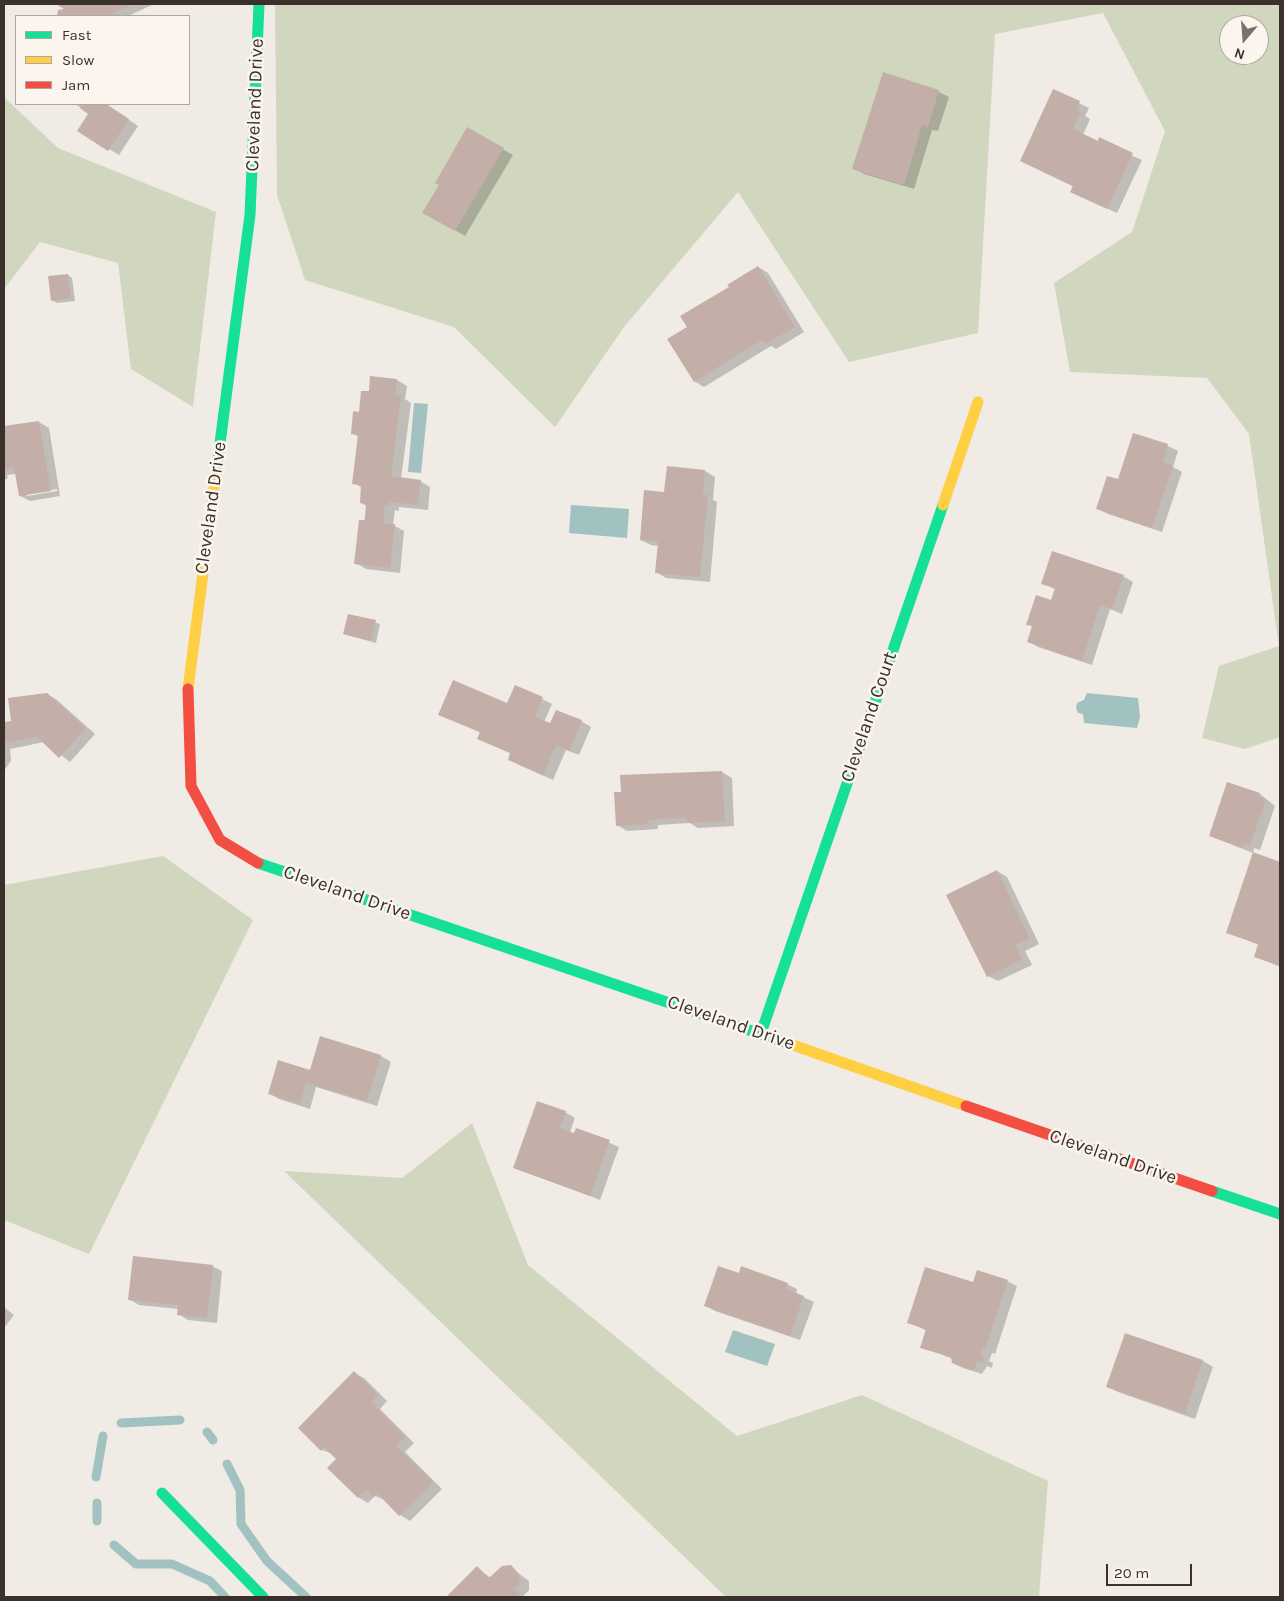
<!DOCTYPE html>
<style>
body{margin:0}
#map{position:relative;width:1284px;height:1601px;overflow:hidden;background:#f0ebe5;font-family:Karla,sans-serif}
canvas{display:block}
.frame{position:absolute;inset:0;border:5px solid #3b302b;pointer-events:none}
.legend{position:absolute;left:15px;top:15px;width:175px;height:90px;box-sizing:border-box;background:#fbf5ee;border:1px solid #aea6a0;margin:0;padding:6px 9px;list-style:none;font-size:15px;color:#3b302b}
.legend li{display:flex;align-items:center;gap:10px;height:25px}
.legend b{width:25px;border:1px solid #aea6a0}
.north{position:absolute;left:1219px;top:15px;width:50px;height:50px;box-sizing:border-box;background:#fbf5ee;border:1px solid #aea6a0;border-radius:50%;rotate:198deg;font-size:14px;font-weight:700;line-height:20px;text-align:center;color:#3b302b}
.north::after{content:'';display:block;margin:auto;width:18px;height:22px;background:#7a716c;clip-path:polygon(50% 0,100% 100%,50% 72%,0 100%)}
.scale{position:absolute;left:1106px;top:1564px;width:86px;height:22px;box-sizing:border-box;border:2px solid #3b302b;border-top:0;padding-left:6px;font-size:15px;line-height:18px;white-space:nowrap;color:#3b302b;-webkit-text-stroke:4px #fbf5ee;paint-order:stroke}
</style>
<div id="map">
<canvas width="1284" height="1601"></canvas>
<div class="frame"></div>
<ul class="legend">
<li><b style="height:6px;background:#16e098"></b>Fast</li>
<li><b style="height:6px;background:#ffcf43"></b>Slow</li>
<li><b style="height:6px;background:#f24e42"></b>Jam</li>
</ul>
<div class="north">N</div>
<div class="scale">20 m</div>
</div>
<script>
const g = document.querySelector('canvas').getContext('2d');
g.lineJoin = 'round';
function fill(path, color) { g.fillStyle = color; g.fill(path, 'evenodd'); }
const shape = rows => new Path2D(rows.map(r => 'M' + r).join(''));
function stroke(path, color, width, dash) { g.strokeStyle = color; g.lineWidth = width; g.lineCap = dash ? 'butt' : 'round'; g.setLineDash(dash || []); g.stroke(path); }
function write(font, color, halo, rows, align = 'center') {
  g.font = font + ' Karla,sans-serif'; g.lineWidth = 5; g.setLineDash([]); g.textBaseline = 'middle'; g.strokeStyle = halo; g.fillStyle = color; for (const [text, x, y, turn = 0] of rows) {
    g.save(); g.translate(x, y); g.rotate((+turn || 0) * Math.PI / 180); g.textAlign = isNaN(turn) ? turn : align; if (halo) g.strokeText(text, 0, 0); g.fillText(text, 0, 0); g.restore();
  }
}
fill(shape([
 [275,4,1280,4,1280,737,1245,749,1202,738,1219,666,1279,646,1249,434,1207,378,1070,372,1054,283,1132,232,1165,131,1103,13,995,34,978,333,849,362,738,192,624,327,555,427,454,327,305,280,277,195],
 [1229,25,1259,25,1259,55,1229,55],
 [4,97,58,148,216,212,193,407,131,369,118,263,40,242,4,289],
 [163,856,253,920,89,1254,4,1220,4,885],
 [472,1123,528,1265,737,1436,862,1395,1048,1481,1039,1596,726,1597,284,1171,402,1178]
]), '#d1d6bf');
fill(shape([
 [414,403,428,404,421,473,408,472],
 [571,505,629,509,627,538,569,533],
 [1087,693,1138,698,1140,717,1137,728,1084,723,1083,714,1078,713,1076,708,1077,703,1084,700],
 [733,1330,775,1344,767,1366,725,1352]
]), '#a1c2c1');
fill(shape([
 [58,4,151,4,152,5,128,16,58,16,59,11,67,11],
 [883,74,939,92,949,97,938,131,932,130,914,189,864,174,854,168],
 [1054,91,1089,108,1085,116,1090,119,1083,135,1142,160,1117,213,1082,197,1074,187,1021,161],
 [75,104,109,104,109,106,138,126,119,155,79,130,89,113],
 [467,129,513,155,465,236,424,212,441,185],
 [758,267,768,273,804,332,776,349,771,346,704,387,694,381,689,327],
 [68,275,72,278,75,301,57,303,52,300],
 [397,380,407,386,405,399,411,403,401,479,420,481,430,487,428,510,399,507,399,511,395,510,393,525,404,531,400,573,366,569,356,563,367,506,361,503,362,488,354,483,359,437,352,433,370,393],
 [39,422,49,428,60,496,30,501,20,496,16,474,7,475,8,478,4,480,4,427],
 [57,489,57,491,27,496,27,494],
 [1133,434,1168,446,1178,451,1173,467,1182,472,1162,532,1108,514,1098,509,1118,481],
 [705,471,715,477,713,500,717,502,710,582,666,578,656,572,659,546,651,545,641,540,665,494],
 [1123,576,1133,582,1122,614,1110,609,1092,665,1038,647,1028,641,1033,627,1028,624,1052,602,1056,590,1043,583],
 [349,615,380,624,376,643,344,634],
 [515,686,552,704,544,722,551,725,581,721,591,727,579,755,566,750,553,780,519,765,512,754,479,738,481,733,440,714,507,705],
 [47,694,57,700,95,734,70,762,44,742,10,749,11,761,4,771,4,723,12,722],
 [722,772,732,778,734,826,698,828,690,823,658,825,658,829,627,831,617,825,622,793,621,776],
 [1228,783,1260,794,1275,806,1260,850,1254,848,1253,853,1210,836],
 [1254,854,1280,863,1280,967,1255,956,1259,945,1228,932],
 [997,871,1007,877,1039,944,1025,951,1032,965,998,981,988,976],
 [321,1038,381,1056,391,1062,377,1106,316,1087,310,1109,279,1099,269,1093,311,1071],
 [565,1112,575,1118,570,1132,575,1134,577,1129,619,1147,600,1200,514,1167],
 [212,1266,222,1271,217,1323,188,1320,178,1314,179,1309,139,1305,129,1299],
 [740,1275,787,1284,797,1289,796,1294,814,1302,800,1340,715,1311,705,1305],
 [1007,1281,1017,1286,995,1354,992,1353,989,1361,993,1363,992,1368,987,1366,982,1374,963,1368,953,1363,953,1359,922,1347,927,1331,908,1322,974,1284],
 [4,1307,14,1315,4,1328],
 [1126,1335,1203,1361,1213,1367,1195,1419,1118,1392,1108,1387],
 [354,1373,364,1378,387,1401,380,1409,414,1443,405,1452,442,1489,410,1521,400,1515,385,1500,375,1496,368,1503,358,1497,338,1459,333,1454,322,1450],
 [510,1567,529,1581,529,1590,523,1596,525,1597,447,1597,477,1568,491,1578]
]), '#0003');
stroke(shape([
 [121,1423,180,1420],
 [207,1432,213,1440],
 [227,1464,240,1490,241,1524,267,1561,306,1597],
 [96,1477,103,1436],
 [97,1503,97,1521],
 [114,1545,136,1564,172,1564,210,1581,225,1597]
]), '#a1c2c1', 9);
fill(shape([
 [56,4,134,4,113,13,119,16,57,16,58,10,64,9],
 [883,72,939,90,928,127,922,125,904,185,852,169],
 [1053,89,1080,101,1076,110,1081,112,1073,129,1098,141,1099,137,1133,153,1107,209,1070,192,1073,186,1020,161],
 [81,104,106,104,129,119,108,151,77,131,88,114,80,108],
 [467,127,504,148,455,231,422,213,439,185,435,183],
 [758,266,795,327,765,344,762,340,694,382,667,339,687,327,680,316,729,287,727,285],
 [68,274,71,298,51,301,48,276],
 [370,376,397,379,395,395,401,396,391,476,421,480,418,505,390,502,389,506,385,505,384,523,395,524,390,568,354,564,359,520,365,520,366,504,360,503,361,485,352,484,358,435,351,434,353,411,359,412,361,391,369,391],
 [39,421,51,491,19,496,14,467,4,469,4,426],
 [1133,433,1168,444,1163,462,1173,466,1152,528,1096,509,1107,476,1118,479],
 [667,466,705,470,703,495,708,495,700,577,655,573,658,542,640,540,644,490,664,492],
 [1052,551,1124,575,1112,609,1100,605,1082,661,1027,642,1032,626,1026,625,1036,595,1051,600,1055,588,1041,584],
 [348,614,376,620,371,641,343,634],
 [453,680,507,703,515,685,543,697,535,717,550,723,556,710,582,720,569,751,556,745,543,775,508,760,510,753,477,739,480,732,438,715],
 [47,693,86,728,59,758,37,737,4,743,4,722,11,721,8,698],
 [722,771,725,821,687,823,686,818,648,820,649,824,616,826,614,792,621,792,620,775],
 [1227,782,1260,793,1259,797,1266,799,1250,845,1244,843,1243,848,1209,836],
 [1253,852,1280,862,1280,966,1254,957,1258,944,1226,933],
 [997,870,1030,939,1015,945,1022,959,987,977,946,895],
 [320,1036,381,1055,367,1101,306,1083,300,1104,268,1094,278,1060,310,1070],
 [537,1101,566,1111,560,1128,574,1133,576,1128,610,1140,590,1196,513,1168],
 [133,1256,213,1265,207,1318,177,1315,178,1305,128,1300],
 [718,1266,739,1273,741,1266,788,1283,786,1289,804,1296,790,1336,704,1306],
 [925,1267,973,1282,977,1270,1008,1280,985,1349,982,1348,980,1355,984,1356,982,1363,977,1361,975,1368,971,1370,952,1363,951,1357,920,1348,926,1329,907,1323],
 [1125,1333,1203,1360,1185,1414,1106,1387],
 [354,1371,378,1395,371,1402,405,1437,396,1446,433,1482,399,1516,377,1493,374,1497,366,1490,358,1498,327,1468,336,1459,324,1447,321,1451,298,1428],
 [511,1565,519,1574,520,1584,514,1589,522,1597,446,1597,477,1566,489,1578,502,1566]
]), '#c3afa7');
stroke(shape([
 [215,481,250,215,259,4],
 [258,863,790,1044],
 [761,1033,943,505],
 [1212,1191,1280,1214],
 [162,1493,263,1597]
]), '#16e098', 11);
stroke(shape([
 [943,505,978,402],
 [188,689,215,481],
 [790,1044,966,1106]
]), '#ffcf43', 11);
stroke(shape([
 [188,689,191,786,220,840,258,863],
 [966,1106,1212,1191]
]), '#f24e42', 11);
write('19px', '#3b302b', '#fbf5ee', [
 ["Cleveland Drive",255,105,-88],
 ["Cleveland Drive",211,508,-82],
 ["Cleveland Court",869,717,-71],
 ["Cleveland Drive",347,893,19],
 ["Cleveland Drive",731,1023,19],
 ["Cleveland Drive",1113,1157,19]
]);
</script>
